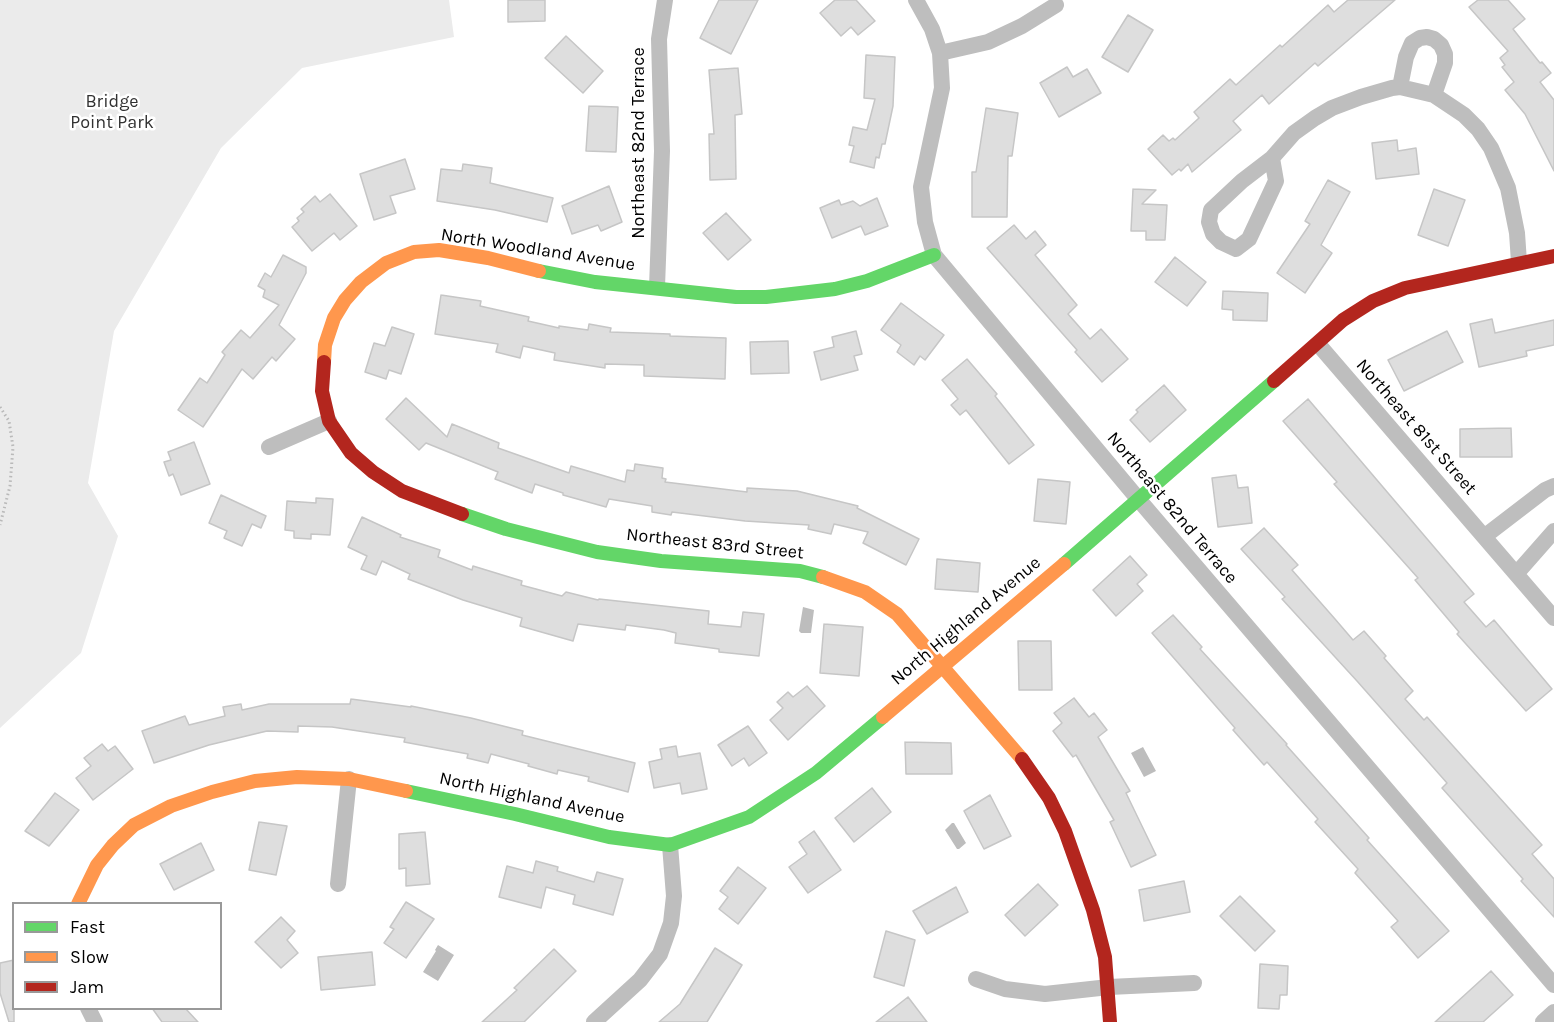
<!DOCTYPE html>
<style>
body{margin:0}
#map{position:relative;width:1554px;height:1022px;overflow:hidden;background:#fff;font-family:Karla,sans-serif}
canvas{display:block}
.legend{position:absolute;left:12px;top:902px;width:210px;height:108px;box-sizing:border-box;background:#fff;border:2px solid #999;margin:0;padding:8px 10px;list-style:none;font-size:18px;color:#000}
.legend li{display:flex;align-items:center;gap:12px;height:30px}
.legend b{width:30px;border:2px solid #999}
</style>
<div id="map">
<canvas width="1554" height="1022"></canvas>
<ul class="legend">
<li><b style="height:8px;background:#63d668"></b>Fast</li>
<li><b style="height:8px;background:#ff974d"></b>Slow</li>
<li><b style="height:8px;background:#b3261e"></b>Jam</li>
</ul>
</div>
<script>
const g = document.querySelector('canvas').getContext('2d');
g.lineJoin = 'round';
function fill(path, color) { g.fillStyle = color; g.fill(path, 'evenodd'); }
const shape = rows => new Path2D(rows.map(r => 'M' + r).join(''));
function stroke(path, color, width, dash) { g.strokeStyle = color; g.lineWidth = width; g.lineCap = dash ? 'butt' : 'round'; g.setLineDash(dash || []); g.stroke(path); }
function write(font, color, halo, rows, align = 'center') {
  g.font = font + ' Karla,sans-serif'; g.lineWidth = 5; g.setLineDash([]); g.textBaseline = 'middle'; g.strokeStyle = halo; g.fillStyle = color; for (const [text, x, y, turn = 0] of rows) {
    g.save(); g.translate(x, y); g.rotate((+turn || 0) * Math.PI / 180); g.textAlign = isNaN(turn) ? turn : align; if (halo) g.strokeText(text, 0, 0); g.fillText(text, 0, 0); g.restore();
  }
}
fill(shape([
 [0,0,449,0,454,37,302,68,221,148,114,331,88,483,118,536,81,653,0,728]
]), '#ebebeb');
fill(shape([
 [803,607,814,610,811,633,801,633,799,631],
 [1143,747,1156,771,1144,777,1131,753],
 [952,823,954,823,966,843,959,849,957,849,945,830],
 [438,945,454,955,438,981,423,972,436,951,435,950]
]), '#bdbdbd');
const building = shape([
 [508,0,545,0,545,21,508,22,508,0],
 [719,0,758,0,731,54,700,38,719,0],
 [835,0,856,0,875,21,858,35,851,27,841,36,820,13,835,0],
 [1348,0,1395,0,1318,66,1315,63,1269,104,1262,95,1233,121,1241,130,1192,172,1188,164,1181,171,1179,169,1172,175,1148,149,1163,135,1169,141,1173,138,1175,140,1199,118,1194,112,1230,79,1236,85,1280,45,1282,47,1328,5,1334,12,1348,0],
 [1478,0,1508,0,1525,19,1513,29,1540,63,1542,62,1551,73,1540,82,1554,100,1554,171,1525,114,1505,90,1514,82,1502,67,1505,65,1500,58,1508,51,1469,7,1478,0],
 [1128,15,1153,30,1128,72,1102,57,1128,15],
 [566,36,603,71,583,93,545,58,566,36],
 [866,55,895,57,893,106,885,144,882,144,879,158,876,157,874,168,850,162,854,146,849,145,853,127,867,130,875,99,864,98,866,55],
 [1067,67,1073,77,1087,69,1101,93,1059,117,1040,83,1067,67],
 [738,68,742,114,735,115,736,179,710,180,709,134,714,134,709,70,738,68],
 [589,106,618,107,616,152,586,151,589,106],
 [986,108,1018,113,1012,156,1008,156,1007,217,972,217,972,172,976,172,986,108],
 [1397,140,1398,151,1416,148,1419,174,1376,179,1372,143,1397,140],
 [405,159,415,189,390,196,396,213,374,220,360,174,405,159],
 [463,164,492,168,490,183,553,198,547,222,495,210,437,201,441,169,462,171,463,164],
 [1328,180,1350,192,1321,245,1332,253,1305,293,1277,273,1310,224,1305,221,1328,180],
 [609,186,622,222,601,231,598,225,572,234,562,206,609,186],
 [1133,189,1156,190,1142,204,1167,205,1165,240,1146,240,1146,231,1131,231,1133,189],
 [1434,189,1465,200,1448,246,1418,235,1434,189],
 [330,194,357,226,340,240,334,233,312,251,292,227,299,221,297,218,304,212,301,209,315,196,320,202,330,194],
 [877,198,888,226,865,235,861,226,832,238,820,208,839,200,841,205,853,201,860,206,877,198],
 [726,213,751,240,728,260,703,233,726,213],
 [1014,225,1026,239,1035,231,1046,245,1035,255,1077,305,1068,314,1090,339,1101,329,1128,359,1102,382,1075,352,1077,350,987,248,1014,225],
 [283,255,306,267,306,273,279,325,295,339,276,361,272,357,253,379,242,369,203,427,178,410,200,378,207,383,225,355,222,352,241,330,250,338,279,305,263,297,265,290,258,286,265,273,271,277,283,255],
 [1175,257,1206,282,1187,306,1155,282,1175,257],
 [1223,291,1268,293,1267,321,1233,320,1233,310,1222,309,1223,291],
 [441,295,481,301,480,306,529,317,528,321,559,328,559,326,588,330,589,324,611,328,610,332,670,334,670,336,726,338,725,379,644,376,644,365,605,364,605,368,554,360,555,353,523,346,520,358,496,352,498,344,435,334,441,295],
 [901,303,944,335,925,360,920,356,914,365,897,352,901,345,881,330,901,303],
 [1492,319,1495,333,1554,320,1554,345,1526,351,1527,356,1479,367,1470,324,1492,319],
 [392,327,414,334,401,374,389,370,386,379,365,372,374,343,385,346,392,327],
 [856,331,862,354,854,356,858,370,821,380,814,352,834,347,832,337,856,331],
 [1447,331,1463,362,1404,391,1388,360,1447,331],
 [788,341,789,373,751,374,750,342,788,341],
 [967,359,997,394,995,396,1034,445,1009,464,966,410,960,415,951,405,958,399,942,380,967,359],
 [1164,385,1186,410,1150,442,1130,420,1138,412,1136,410,1164,385],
 [406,398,447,437,452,424,499,443,498,448,569,473,571,466,625,482,627,470,634,471,635,464,663,468,662,478,666,479,665,482,747,492,747,488,797,491,858,506,857,508,919,539,906,565,863,543,868,532,834,524,831,534,808,529,809,525,745,521,672,512,671,515,652,512,652,506,609,499,606,507,563,495,563,493,535,484,532,493,495,479,498,472,426,443,419,450,386,419,406,398],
 [1308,399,1474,594,1464,602,1486,627,1494,620,1552,689,1526,711,1457,634,1459,632,1415,580,1418,578,1334,484,1337,482,1283,421,1308,399],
 [1511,428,1512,457,1460,457,1460,429,1511,428],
 [194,442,210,484,181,495,173,474,169,476,164,462,171,460,168,452,194,442],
 [1236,475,1238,488,1248,487,1252,523,1218,527,1212,478,1236,475],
 [1038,479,1070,482,1066,524,1034,521,1038,479],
 [221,495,266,516,261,528,252,524,242,546,224,538,227,531,209,523,221,495],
 [316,498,333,499,330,535,311,534,311,539,294,538,294,531,285,530,287,501,316,503,316,498],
 [362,517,401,535,400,537,440,550,438,557,472,570,473,566,522,581,521,585,562,596,566,592,598,600,599,599,709,611,708,624,741,627,743,612,764,614,759,656,719,652,719,649,675,643,676,633,664,630,626,625,625,630,578,624,573,641,520,626,522,618,463,600,408,579,410,574,382,561,376,575,361,569,367,556,348,547,362,517],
 [1264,528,1298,565,1292,570,1335,619,1353,640,1364,631,1386,656,1384,658,1413,691,1405,699,1424,720,1427,717,1542,845,1532,854,1554,879,1554,917,1521,881,1523,879,1442,788,1447,783,1357,681,1282,599,1285,597,1241,549,1264,528],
 [1130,556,1147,575,1137,584,1143,591,1116,616,1093,590,1130,556],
 [937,559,980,563,978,592,935,589,937,559],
 [1173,615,1202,647,1200,649,1287,744,1286,745,1369,838,1367,840,1449,931,1418,958,1391,927,1398,921,1355,873,1358,869,1315,822,1318,819,1267,762,1264,765,1233,730,1235,728,1152,633,1173,615],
 [824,624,863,627,859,676,820,673,824,624],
 [1018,641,1051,641,1052,690,1019,690,1018,641],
 [807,686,825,706,788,740,770,720,783,708,777,702,788,692,793,697,807,686],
 [1074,698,1089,717,1094,713,1107,730,1098,737,1130,791,1126,793,1156,855,1131,867,1110,822,1114,820,1076,755,1073,757,1053,731,1062,723,1054,713,1074,698],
 [351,699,411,707,411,706,471,718,523,731,522,735,635,763,628,792,588,781,589,777,558,770,557,774,528,766,529,764,491,754,488,763,467,758,468,754,404,742,405,738,332,727,298,726,298,732,267,731,209,745,154,763,142,731,185,716,189,725,225,716,223,707,241,704,242,710,269,704,350,704,351,699],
 [748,726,767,753,749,766,744,758,732,766,718,745,748,726],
 [905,742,951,743,952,774,906,774,905,742],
 [102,744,108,751,115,746,133,769,93,800,76,778,91,766,84,758,102,744],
 [676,746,678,757,700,753,707,789,682,794,680,783,654,788,649,762,662,759,660,749,676,746],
 [872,788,891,812,854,842,835,818,872,788],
 [55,793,79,810,49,846,25,831,55,793],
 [990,795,1011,836,984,849,964,811,990,795],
 [259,822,287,826,276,875,249,870,259,822],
 [814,831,841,870,808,893,789,867,807,854,799,842,814,831],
 [425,832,430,884,406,886,406,868,399,869,399,834,425,832],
 [201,843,214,870,174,890,160,864,201,843],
 [536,861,558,867,557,871,594,882,597,872,623,879,613,915,573,904,575,895,546,887,541,908,499,897,507,866,533,873,536,861],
 [738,867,766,888,738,924,719,909,728,897,720,891,738,867],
 [1184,881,1190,912,1144,921,1139,890,1184,881],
 [1038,884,1058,905,1025,936,1005,915,1038,884],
 [956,887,968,912,927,934,913,911,956,887],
 [1240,896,1275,931,1255,951,1220,916,1240,896],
 [406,902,434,919,406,958,384,943,394,929,390,927,406,902],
 [281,917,295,931,287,940,298,953,281,968,255,942,281,917],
 [886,931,915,940,904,986,874,977,886,931],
 [715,948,742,965,707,1022,659,1022,680,1004,715,948],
 [554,949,576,971,524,1022,482,1022,517,990,514,988,554,949],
 [372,952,375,985,321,990,318,957,372,952],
 [14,960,14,1022,9,1022,0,993,0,963,14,960],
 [1260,964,1288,966,1287,995,1280,995,1279,1009,1258,1008,1260,964],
 [1491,971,1513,995,1483,1022,1435,1022,1491,971],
 [908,997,927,1022,876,1022,908,997],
 [152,1008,185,1008,198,1022,162,1022,152,1008]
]);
fill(building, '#dedede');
stroke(building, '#c6c6c6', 1.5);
stroke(shape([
 [0,407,9,421,13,447,10,486,0,525]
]), '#b9b9b9', 3, [1.5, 3]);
stroke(shape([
 [916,0,932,29,940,53,942,88,921,187,925,222,934,255,1139,500,1554,985],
 [940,53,988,42,1022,26,1056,5],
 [1400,87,1406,57,1412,43,1420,38,1427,37,1434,39,1441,45,1445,54,1445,63,1434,95],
 [1272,158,1276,181,1249,239,1236,249,1221,242,1213,234,1209,222,1211,210,1242,181,1272,158,1294,133,1315,118,1332,108,1361,97,1392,88,1400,87,1434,95,1464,115,1478,129,1491,148,1508,188,1517,233,1519,262],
 [657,287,662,151,659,39,665,0],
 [1318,344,1554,618],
 [269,447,329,421],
 [1485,536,1545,490,1554,486],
 [1517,573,1554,531],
 [338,884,349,779],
 [976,979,1005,989,1045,994,1109,987,1194,983],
 [88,1008,95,1022],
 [594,1022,640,980,660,954,671,923,674,896,670,845],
 [1543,1022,1554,1012]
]), '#bebebe', 16);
stroke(shape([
 [539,271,595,282,736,297,766,297,835,289,867,281,934,255],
 [462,514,506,529,597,552,661,561,800,571,823,577],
 [1064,564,1274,381],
 [406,791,515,814,609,837,670,845,749,817,816,773,883,717]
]), '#63d668', 14);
stroke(shape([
 [324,362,325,345,334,318,345,300,361,282,386,263,414,252,439,250,488,258,539,271],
 [823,577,865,592,897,614,1022,759],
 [883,717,1064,564],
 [78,904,97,865,113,845,134,825,171,806,212,792,255,781,297,777,349,779,406,791]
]), '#ff974d', 14);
stroke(shape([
 [324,362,322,391,329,421,351,453,373,472,402,491,462,514],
 [1274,381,1343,320,1373,301,1405,288,1554,256],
 [1022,759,1049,798,1065,831,1093,910,1105,957,1110,1022]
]), '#b3261e', 14);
write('18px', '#313131', '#fff', [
 ["Bridge",112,102],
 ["Point Park",112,123]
]);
write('18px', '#000', '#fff', [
 ["Northeast 82nd Terrace",639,143,-90],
 ["North Woodland Avenue",538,250,9],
 ["Northeast 81st Street",1416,427,49],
 ["Northeast 82nd Terrace",1172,508,50],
 ["Northeast 83rd Street",715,544,6],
 ["North Highland Avenue",966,621,-40],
 ["North Highland Avenue",532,798,12]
]);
</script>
